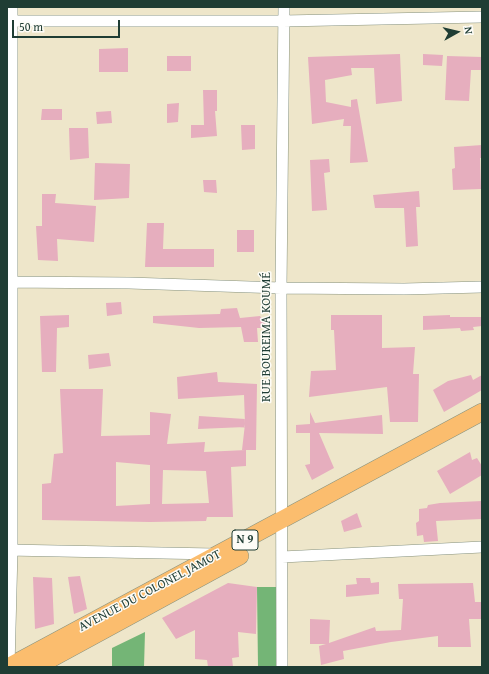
<!DOCTYPE html>
<meta charset="utf-8">
<style>
body{margin:0}
#map{position:relative;width:489px;height:674px;overflow:hidden;background:#eee6ca;font-family:"Gentium Book Plus",serif}
canvas{display:block}
.frame{position:absolute;inset:0;border:8px solid #1f3d34;pointer-events:none}
.north{position:absolute;left:437px;top:12px;width:40px;height:40px;-webkit-text-stroke:3px #fdfcf7;paint-order:stroke;rotate:82deg;font-size:11px;font-weight:700;line-height:16px;text-align:center;color:#1f3d34}
.north::after{content:'';display:block;margin:auto;width:14px;height:18px;background:#1f3d34;clip-path:polygon(50% 0,100% 100%,50% 72%,0 100%)}
.scale{position:absolute;left:12px;top:20px;width:108px;height:18px;box-sizing:border-box;border:2px solid #1f3d34;border-top:0;padding-left:5px;font-size:12px;line-height:14px;white-space:nowrap;color:#1f3d34;-webkit-text-stroke:3px #fdfcf7;paint-order:stroke}
</style>
<div id="map">
<canvas width="489" height="674"></canvas>
<div class="frame"></div>
<div class="north">N</div>
<div class="scale">50 m</div>
</div>
<script>
const g = document.querySelector('canvas').getContext('2d');
g.lineJoin = 'round';
function fill(path, color) { g.fillStyle = color; g.fill(path, 'evenodd'); }
const shape = rows => new Path2D(rows.map(r => 'M' + r).join(''));
function stroke(path, color, width, dash) { g.strokeStyle = color; g.lineWidth = width; g.lineCap = dash ? 'butt' : 'round'; g.setLineDash(dash || []); g.stroke(path); }
function write(font, color, halo, rows, align = 'center') {
  g.font = font + ' "Gentium Book Plus",serif'; g.lineWidth = 3; g.setLineDash([]); g.textBaseline = 'middle'; g.strokeStyle = halo; g.fillStyle = color; for (const [text, x, y, turn = 0] of rows) {
    g.save(); g.translate(x, y); g.rotate((+turn || 0) * Math.PI / 180); g.textAlign = isNaN(turn) ? turn : align; if (halo) g.strokeText(text, 0, 0); g.fillText(text, 0, 0); g.restore();
  }
}
fill(shape([
 [257,587,280,587,279,667,258,667],
 [145,632,144,667,112,667,112,648]
]), '#74b576');
fill(shape([
 [128,48,128,72,99,72,99,49],
 [400,54,402,101,376,104,374,68,351,68,352,75,325,80,326,102,351,107,351,100,357,99,368,162,350,163,351,126,343,126,344,119,312,124,308,57],
 [423,54,443,55,442,66,423,65],
 [167,56,191,56,191,71,167,71],
 [447,56,482,57,482,70,471,70,469,101,445,100],
 [203,90,217,90,217,111,215,111,217,136,191,138,191,125,204,125],
 [179,103,178,122,167,123,167,104],
 [42,109,62,109,62,120,41,120],
 [111,111,112,123,97,124,96,112],
 [241,125,255,125,255,149,242,150],
 [69,128,88,128,89,158,70,160],
 [482,145,482,158,480,158,481,189,453,190,452,169,455,168,454,147],
 [329,159,330,172,324,173,327,210,312,211,310,160],
 [95,163,130,164,129,198,94,200],
 [203,180,216,180,217,193,204,192],
 [419,191,420,207,416,207,418,246,406,247,404,208,375,208,373,195],
 [42,194,56,194,55,203,96,206,94,242,57,239,58,261,38,260,36,226,42,226],
 [147,223,164,223,163,249,214,249,214,267,145,267],
 [237,230,254,230,254,252,237,252],
 [121,302,122,314,107,316,106,303],
 [237,308,240,318,260,316,268,328,257,328,258,342,244,342,241,327,199,328,153,323,153,316,220,314,221,309],
 [69,315,69,327,57,328,56,372,42,372,40,316],
 [331,315,382,315,382,348,415,347,413,374,419,374,418,422,390,422,387,387,309,397,311,371,336,370,334,330,331,330],
 [450,315,450,317,482,317,482,326,473,327,474,330,461,331,460,328,423,330,423,316],
 [109,353,111,366,89,369,88,355],
 [217,372,218,382,257,384,256,450,242,450,245,424,244,395,178,399,177,377],
 [471,375,473,380,482,375,482,390,444,412,433,390,448,381],
 [60,389,103,389,101,436,150,435,150,412,171,414,167,444,205,442,204,452,246,450,246,466,231,467,233,517,207,517,206,521,150,522,42,520,42,484,51,483,54,454,63,453],
 [116,462,150,465,150,504,116,506],
 [163,470,206,471,209,503,162,504],
 [310,412,315,423,382,415,383,434,319,433,334,468,312,480,305,465,310,464,310,433,296,433,296,425,310,424],
 [199,416,245,419,245,427,198,429],
 [470,452,472,460,477,458,482,466,482,475,450,494,437,471],
 [482,501,482,519,436,521,438,541,424,542,423,535,417,536,416,523,419,521,419,509,427,508,428,505,440,503],
 [357,513,362,527,344,532,341,521],
 [80,576,87,609,74,614,68,577],
 [33,577,52,578,54,624,35,629],
 [356,578,370,578,371,583,379,582,379,594,346,597,346,585,357,584],
 [228,583,257,587,256,634,238,632,239,657,232,658,233,667,208,667,207,660,195,659,195,630,176,639,162,618],
 [473,583,475,602,482,602,482,619,469,619,471,647,438,647,438,636,391,642,343,651,344,659,321,665,319,646,326,644,310,644,310,619,330,620,329,643,375,627,376,631,401,630,403,599,399,599,398,584]
]), '#e6aebe');
const minor = shape([
 [7,21,283,21,482,17],
 [7,282,129,283,281,288,404,289,482,287],
 [7,550,214,554],
 [282,557,482,547],
 [9,667,12,550,12,7],
 [282,667,281,288,284,7]
]);
const primary = shape([
 [8,667,482,412],
 [36,667,240,556]
]);
stroke(minor, '#86927f', 12);
stroke(primary, '#86927f', 18);
stroke(minor, '#fff', 11);
stroke(primary, '#fbbd6e', 17);
for (const [x, y, w] of [
 [245,540,26]
]) { const box = new Path2D(); box.roundRect(x - w / 2, y - 10, w, 20, 3); g.fillStyle = '#fdfcf7'; g.fill(box); stroke(box, '#1f3d34', 1); }
write('bold 12px', '#1f3d34', null, [
 ["N 9",245,540]
]);
write('13px', '#1f3d34', '#fdfcf7', [
 ["RUE BOUREIMA KOUMÉ",267,337,-90],
 ["AVENUE DU COLONEL JAMOT",150,591,-28]
]);
</script>
